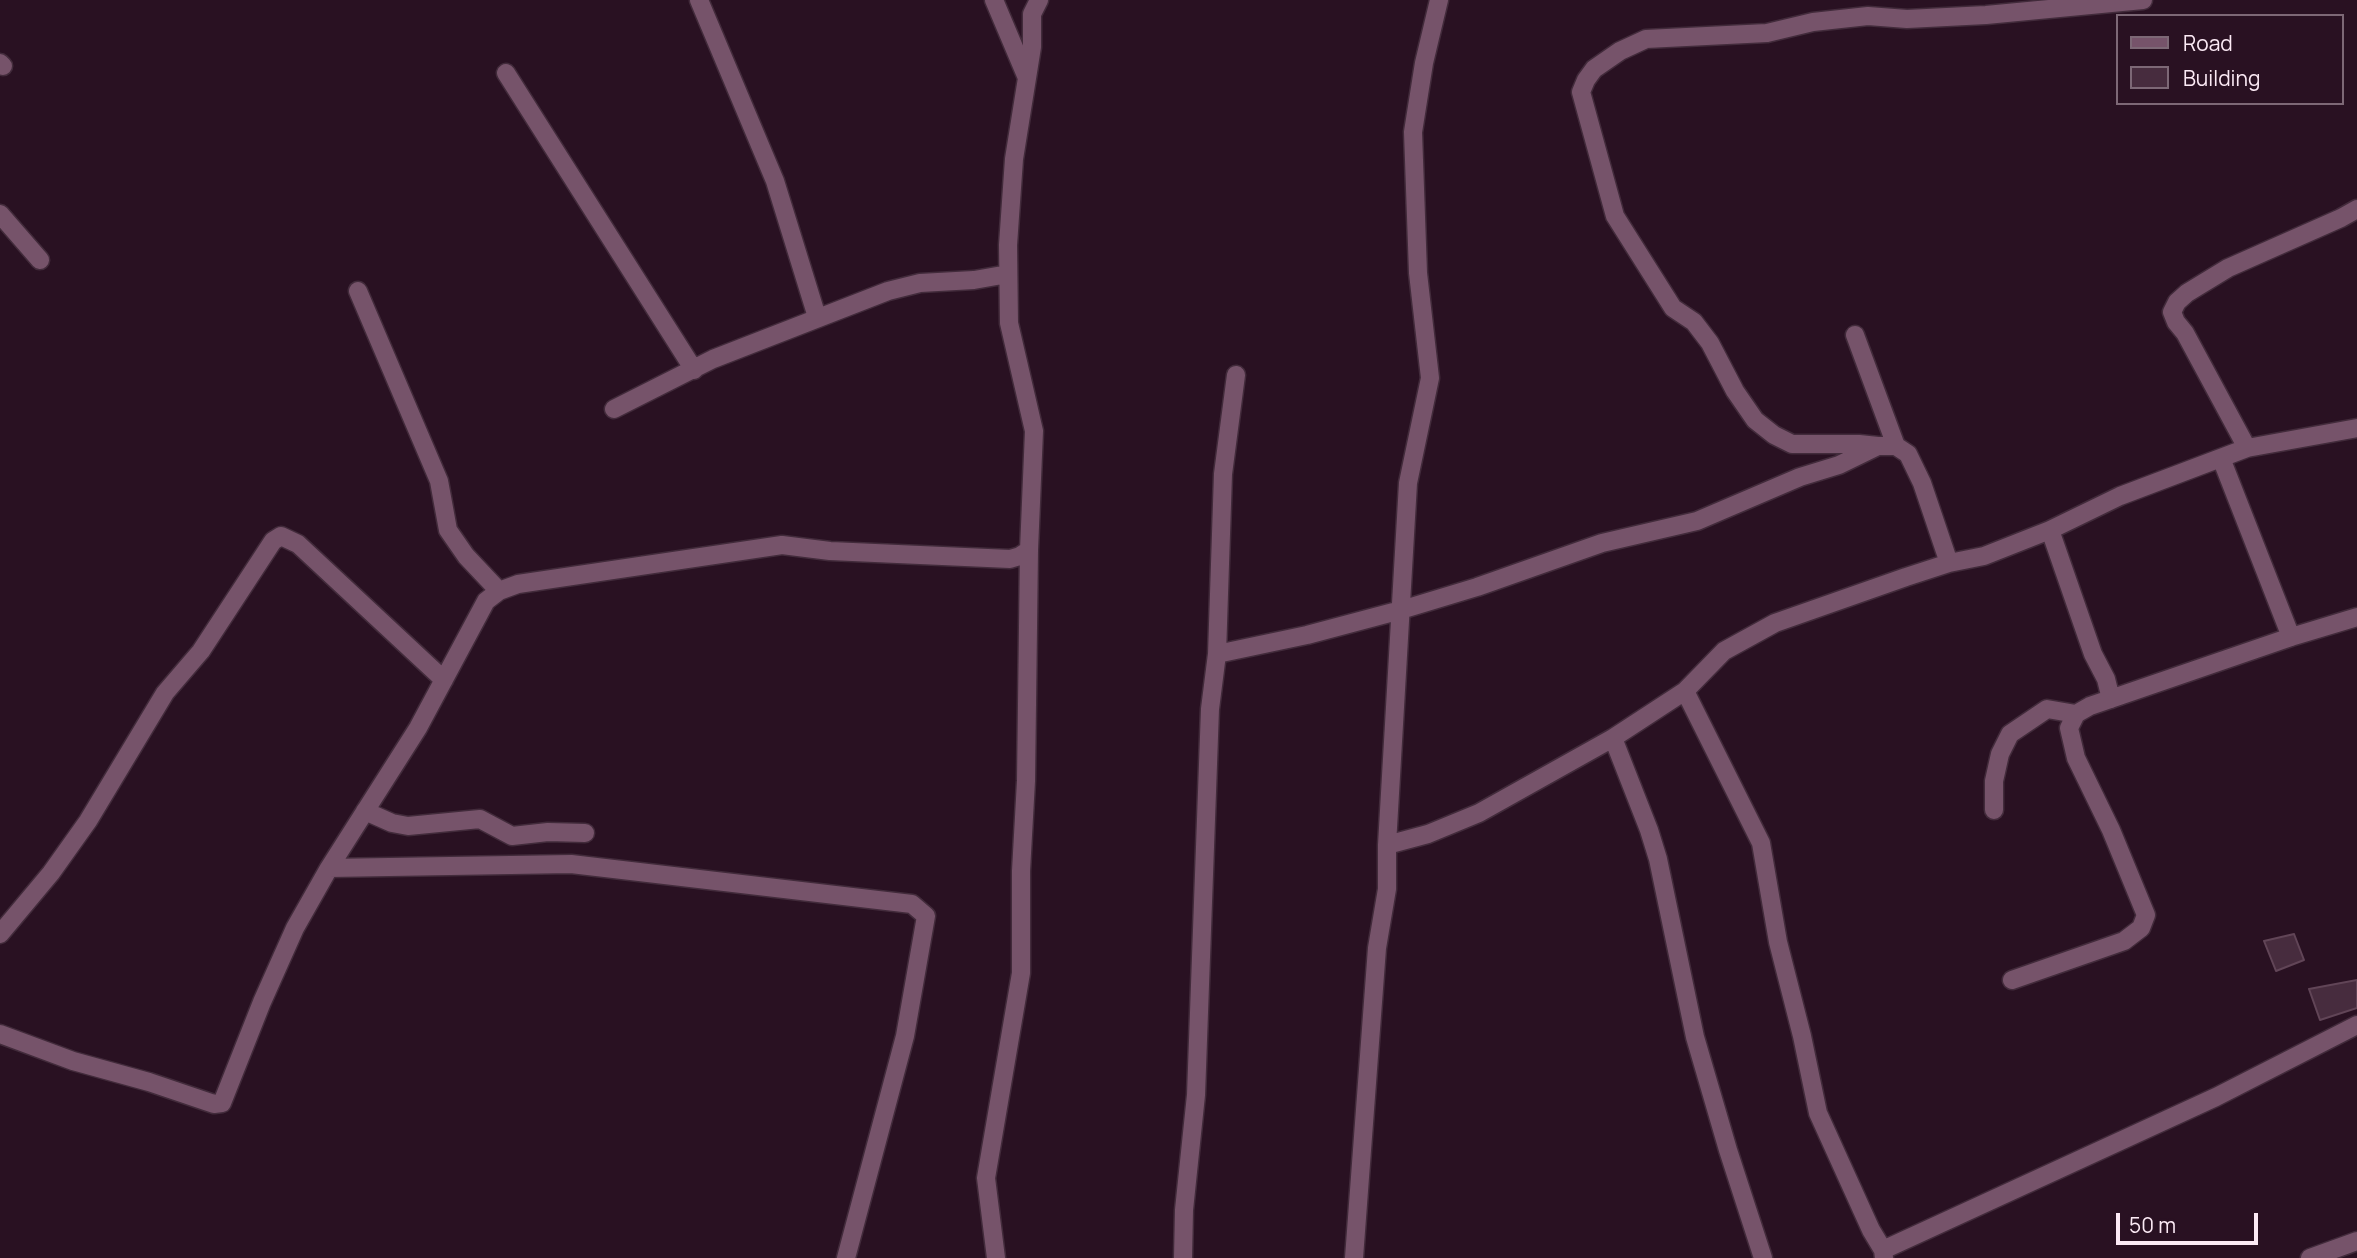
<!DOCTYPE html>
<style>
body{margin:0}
#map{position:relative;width:2357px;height:1258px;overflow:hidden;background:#291122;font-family:Manrope,sans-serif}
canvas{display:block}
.legend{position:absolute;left:2116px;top:14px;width:228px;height:91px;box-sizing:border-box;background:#291122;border:2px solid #7d6876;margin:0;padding:9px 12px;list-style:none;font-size:21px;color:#fceaf5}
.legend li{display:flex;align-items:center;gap:14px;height:35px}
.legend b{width:35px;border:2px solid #7d6876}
.scale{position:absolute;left:2116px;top:1213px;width:142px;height:32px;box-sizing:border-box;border:4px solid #fceaf5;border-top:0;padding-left:9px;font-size:21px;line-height:24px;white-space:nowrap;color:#fceaf5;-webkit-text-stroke:5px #291122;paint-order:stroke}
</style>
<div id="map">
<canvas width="2357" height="1258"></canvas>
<ul class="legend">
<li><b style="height:9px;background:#76536a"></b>Road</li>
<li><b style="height:19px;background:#472c3e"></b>Building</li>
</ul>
<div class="scale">50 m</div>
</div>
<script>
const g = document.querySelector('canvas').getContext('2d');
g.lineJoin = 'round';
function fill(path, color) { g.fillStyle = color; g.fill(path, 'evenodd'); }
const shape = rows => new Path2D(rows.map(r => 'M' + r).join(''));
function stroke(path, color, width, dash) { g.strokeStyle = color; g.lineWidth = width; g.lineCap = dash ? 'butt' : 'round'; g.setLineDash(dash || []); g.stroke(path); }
const building = shape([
 [2294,934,2304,960,2276,971,2264,941,2294,934],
 [2357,980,2357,1008,2320,1020,2309,989,2357,980]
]);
fill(building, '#472c3e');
stroke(building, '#614557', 2);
const minor = shape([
 [699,0,775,181,817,317],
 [994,0,1027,78],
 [0,63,3,66],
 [506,73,694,370],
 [0,214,40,260],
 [358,291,439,481,448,530,466,556,499,591],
 [1855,335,1896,446],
 [614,409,713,359,888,291,920,283,974,280,1008,274],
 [1878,446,1859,444,1792,444,1774,435,1755,420,1735,391,1710,343,1694,322,1673,308,1615,216,1581,92,1586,80,1594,69,1620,51,1646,39,1767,33,1813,22,1868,16,1907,19,1986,15,2143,0],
 [2247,448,2185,333,2176,322,2172,312,2177,302,2187,293,2228,268,2341,218,2357,209],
 [2221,458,2291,637],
 [2050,530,2093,654,2106,679,2111,699],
 [1217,654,1307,635,1401,610,1477,587,1602,543,1697,521,1800,477,1839,465,1878,446,1896,446,1908,454,1922,483,1949,563],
 [1685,691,1761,843,1778,942,1802,1036,1818,1113,1871,1230,1883,1250,1884,1258],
 [1613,738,1649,830,1658,859,1695,1037,1728,1150,1763,1258],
 [1994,810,1994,781,2000,754,2010,734,2047,709,2076,714],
 [365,811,392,823,408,826,480,819,512,836,548,832,585,833],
 [1387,845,1428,834,1479,813,1613,738,1685,691,1724,651,1775,623,1906,577,1949,563,1984,556,2050,530,2120,496,2247,448,2357,428],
 [329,868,571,864,912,904,926,916,905,1036,846,1258],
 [0,934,51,873,88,821,165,693,201,651,273,541,281,536,298,544,444,680],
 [2012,980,2124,941,2141,928,2146,915,2111,830,2076,758,2069,728,2076,714,2090,706,2291,637,2357,617],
 [0,1034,73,1061,149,1082,214,1104,222,1103,262,1002,295,928,329,868,418,728,486,601,499,591,518,584,782,545,830,551,1010,559,1020,556,1029,550,1034,431,1009,323,1008,245,1014,159,1032,47,1032,14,1039,0],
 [1883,1250,2216,1097,2357,1025],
 [996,1258,986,1178,1021,973,1021,871,1026,781,1029,550],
 [1183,1258,1184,1210,1196,1095,1210,709,1217,654,1223,474,1236,375],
 [1354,1258,1377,948,1387,889,1387,845,1408,483,1430,378,1418,273,1413,132,1424,63,1439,0],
 [2310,1258,2357,1241]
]);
stroke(minor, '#422b3b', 21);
stroke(minor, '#76536a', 18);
</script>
